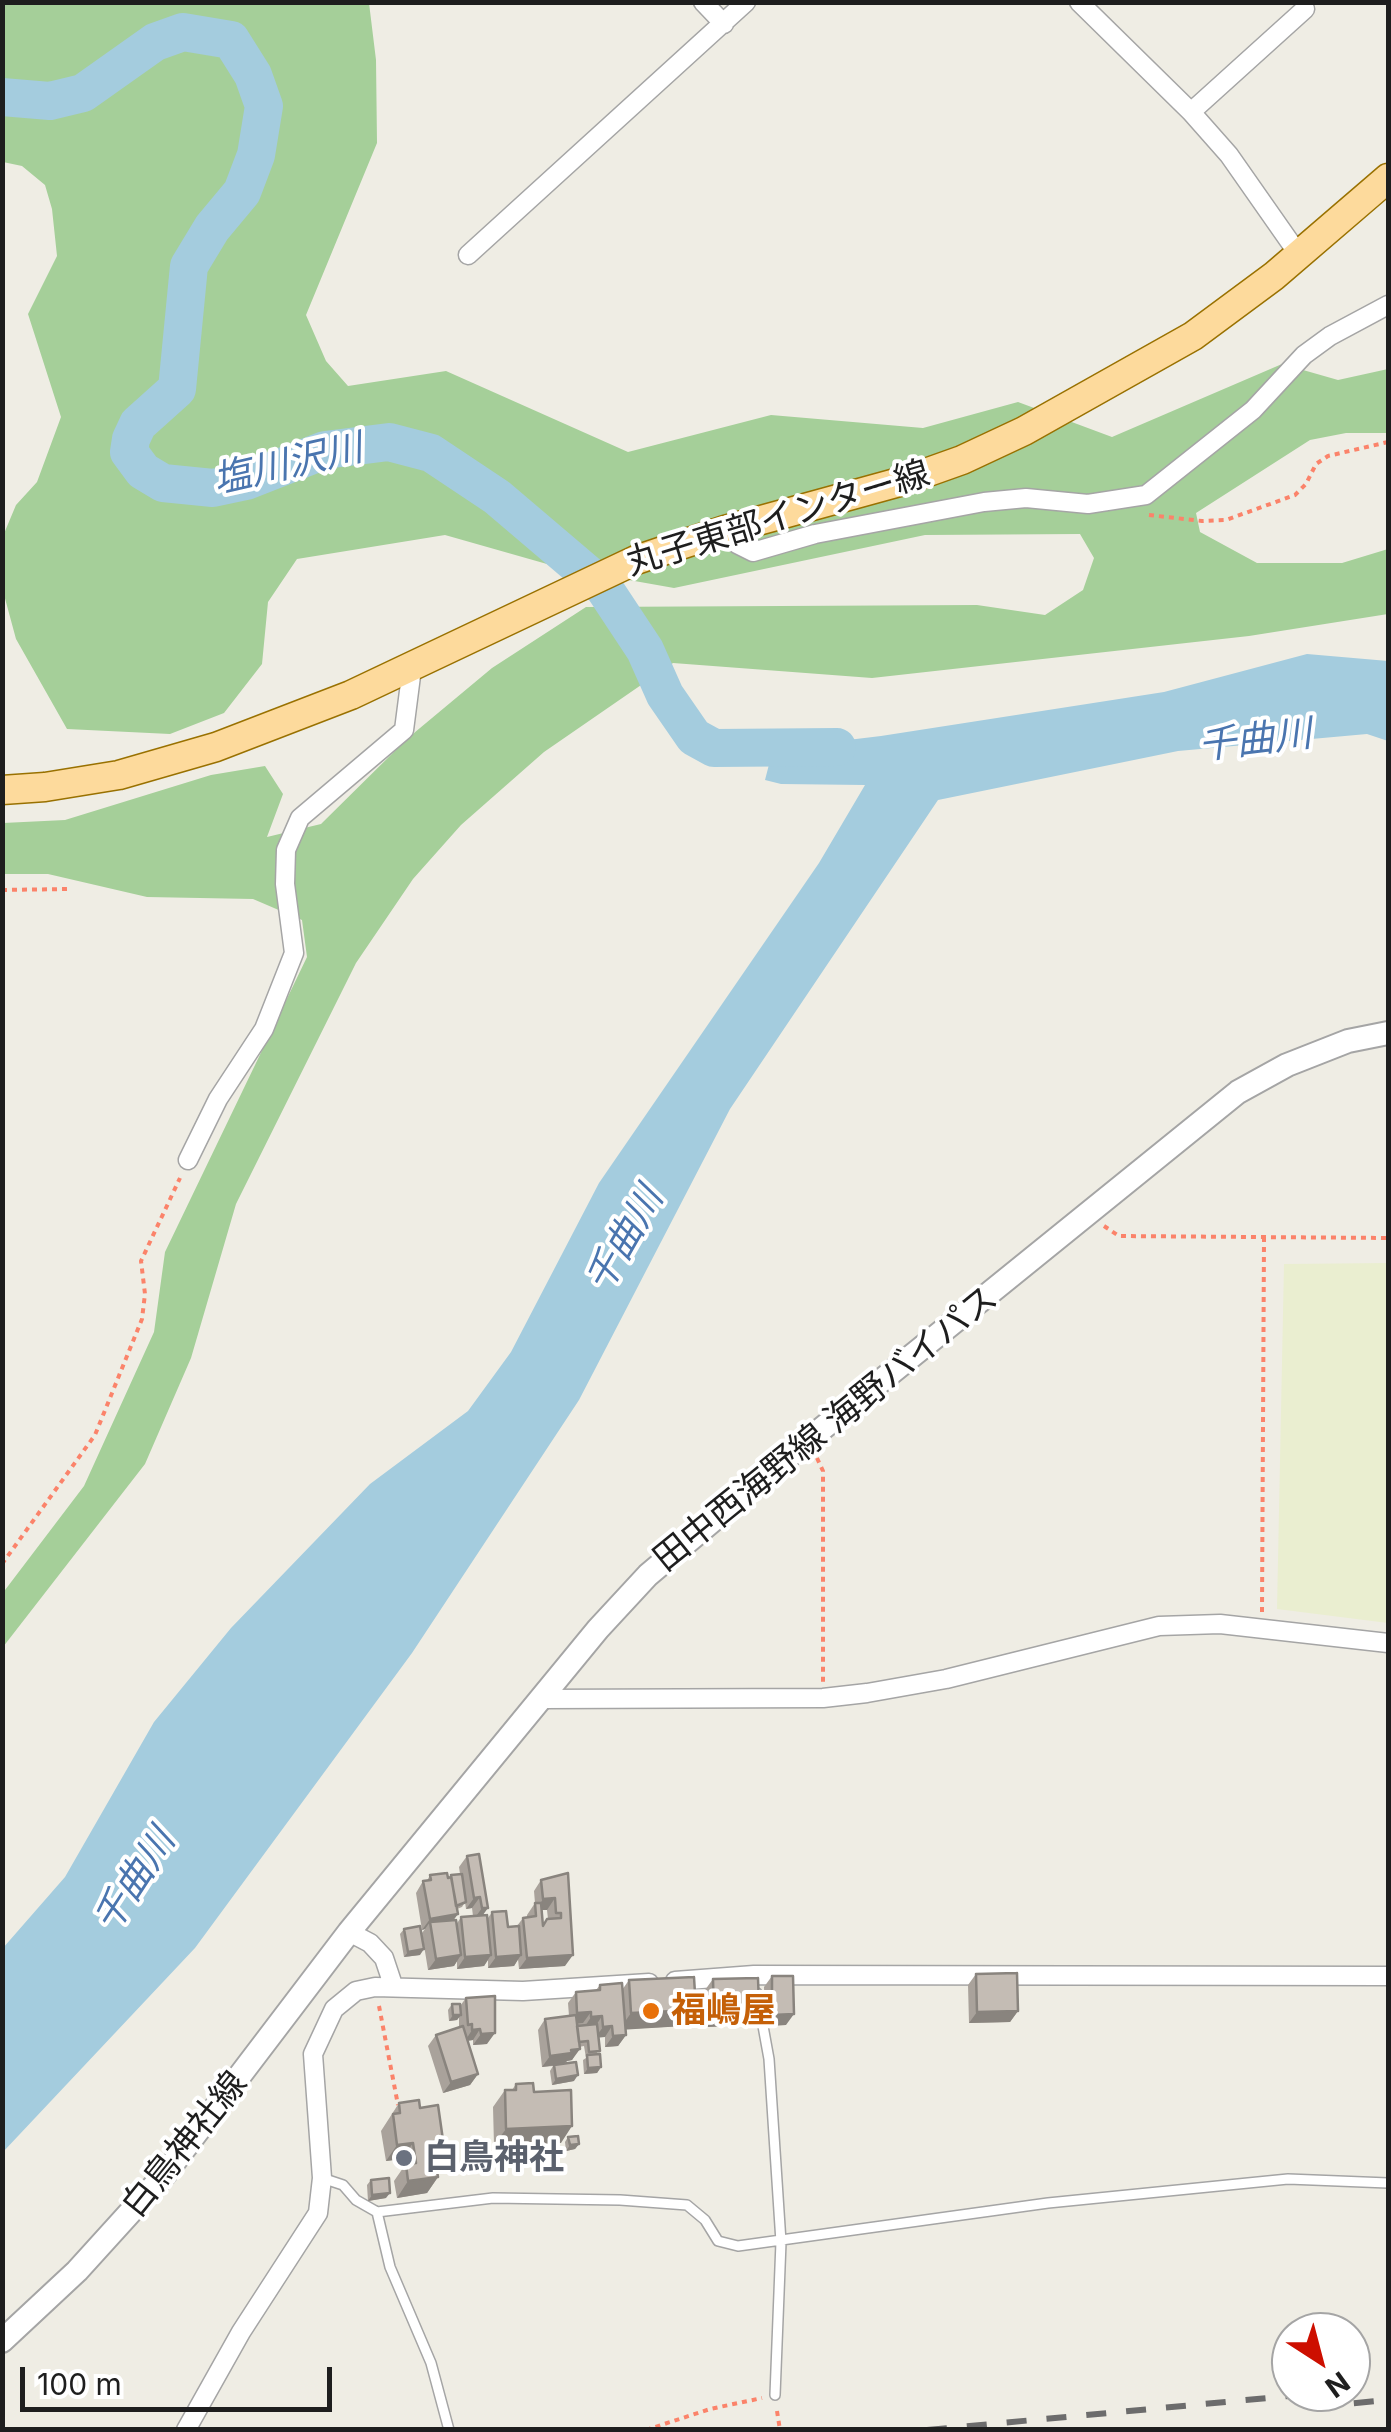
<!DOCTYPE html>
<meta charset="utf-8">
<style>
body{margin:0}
#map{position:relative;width:1391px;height:2432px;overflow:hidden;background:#efede4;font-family:Inter,sans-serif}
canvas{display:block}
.frame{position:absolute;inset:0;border:5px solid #1e1e1e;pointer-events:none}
.north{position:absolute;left:1271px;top:2312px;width:100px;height:100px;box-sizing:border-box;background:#fff;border:2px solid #a5a5a5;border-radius:50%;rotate:144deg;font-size:28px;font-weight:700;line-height:40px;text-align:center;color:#1e1e1e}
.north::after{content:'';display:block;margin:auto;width:35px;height:45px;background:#cd0f00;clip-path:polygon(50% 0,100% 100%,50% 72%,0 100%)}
.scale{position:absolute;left:20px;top:2367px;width:312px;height:45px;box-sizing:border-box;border:5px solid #1e1e1e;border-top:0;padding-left:12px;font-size:30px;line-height:35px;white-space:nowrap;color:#1e1e1e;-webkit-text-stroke:8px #fff;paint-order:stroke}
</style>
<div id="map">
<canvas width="1391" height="2432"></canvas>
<div class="frame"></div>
<div class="north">N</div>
<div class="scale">100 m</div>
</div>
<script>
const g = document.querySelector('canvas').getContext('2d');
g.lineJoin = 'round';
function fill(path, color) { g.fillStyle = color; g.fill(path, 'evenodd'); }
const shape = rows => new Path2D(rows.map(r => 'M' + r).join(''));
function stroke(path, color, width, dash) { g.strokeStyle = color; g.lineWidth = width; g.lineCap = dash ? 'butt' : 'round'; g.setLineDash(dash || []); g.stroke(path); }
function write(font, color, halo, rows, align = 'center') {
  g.font = font + ' Inter,"Noto Sans JP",sans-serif'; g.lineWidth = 8; g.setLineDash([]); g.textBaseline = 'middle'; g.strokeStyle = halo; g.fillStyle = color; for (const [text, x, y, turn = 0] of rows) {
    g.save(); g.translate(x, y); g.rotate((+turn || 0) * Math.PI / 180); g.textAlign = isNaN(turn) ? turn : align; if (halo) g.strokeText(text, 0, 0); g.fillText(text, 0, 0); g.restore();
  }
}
fill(shape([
 [1388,1263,1388,1623,1277,1609,1284,1264]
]), '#eaeed0');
fill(shape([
 [3,3,369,3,376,60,377,143,306,315,326,361,348,386,446,371,628,452,771,415,923,428,1018,402,1112,437,1282,364,1338,380,1388,369,1388,433,1346,433,1310,440,1196,513,1200,532,1257,563,1342,563,1388,549,1388,614,1249,636,872,678,673,663,544,752,461,825,413,879,356,963,236,1204,191,1358,145,1464,3,1647,2,1594,84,1486,154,1332,165,1252,307,957,302,920,253,899,147,897,48,874,3,874,3,823,65,820,211,775,265,766,283,794,267,837,321,824,408,738,492,668,586,607,977,605,1045,615,1083,590,1094,558,1080,534,925,535,674,588,561,568,445,535,297,559,268,602,262,664,224,713,170,734,67,729,16,639,3,591,3,536,16,505,37,482,61,417,28,314,57,256,52,209,45,185,22,166,3,162]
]), '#a5cf99');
fill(shape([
 [1307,654,1388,661,1388,741,1367,734,1178,751,938,800,730,1109,579,1400,412,1653,195,1948,3,2152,3,1948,65,1877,154,1722,231,1628,370,1484,468,1411,511,1352,599,1183,819,863,865,785,781,784,765,780,773,749,881,736,1164,692]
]), '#a4ccde');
stroke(shape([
 [2,97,50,101,83,93,155,42,183,32,231,40,253,75,264,106,256,155,242,192,212,228,189,266,177,389,138,424,131,439,129,452,143,471,163,483,213,488,246,481,325,450,389,442,431,453,497,497,604,588,645,650,665,695,694,737,714,748,837,747]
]), '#a4ccde', 38);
const service = shape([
 [757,1993,769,2059,781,2242,775,2395],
 [322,2178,343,2185,356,2200,377,2212,493,2198,620,2200,687,2205,705,2220,718,2241,738,2246,1048,2203,1288,2179,1388,2183],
 [377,2212,390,2267,431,2363,449,2430]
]);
const minor = shape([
 [703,2,724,24],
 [1079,2,1191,112,1229,155,1299,255],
 [1191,112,1305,9],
 [468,255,746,2],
 [725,530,737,544,753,552,815,534,984,502,1026,498,1088,504,1146,495,1253,410,1304,355,1330,336,1388,305],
 [188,1160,218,1099,264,1029,294,953,285,884,286,850,300,818,404,730,412,668],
 [541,1699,823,1698,867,1693,946,1679,1159,1626,1220,1624,1388,1643],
 [349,1932,370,1943,384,1958,393,1985],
 [675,1981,754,1975,1388,1976],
 [186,2430,241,2332,318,2213,322,2178,313,2054,334,2009,356,1991,375,1987,523,1991,649,1983]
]);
const tertiary = shape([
 [2,2341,77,2271,165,2174,349,1932,598,1629,648,1575,808,1440,1238,1092,1287,1065,1348,1041,1388,1033]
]);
const primary = shape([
 [2,790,45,787,119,775,216,747,351,695,636,560,725,530,903,481,962,460,1024,431,1193,336,1274,276,1388,178]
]);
stroke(service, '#a5a5a5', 12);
stroke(minor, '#a5a5a5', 21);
stroke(tertiary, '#a5a5a5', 26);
stroke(primary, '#997100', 31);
stroke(shape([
 [1149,515,1202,521,1226,520,1295,495,1306,484,1316,464,1328,456,1388,442],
 [2,890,68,889],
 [1104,1226,1119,1236,1388,1238],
 [817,1458,823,1471,823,1682],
 [2,1564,95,1435,142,1319,145,1294,141,1261,180,1178],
 [1262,1612,1264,1237],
 [379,2006,398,2105],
 [777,2411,780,2430],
 [646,2430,710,2409,762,2398]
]), '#fb836a', 4, [5, 5]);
stroke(service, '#fff', 9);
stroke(minor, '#fff', 18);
stroke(tertiary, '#fff', 22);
stroke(primary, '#fdda9c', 28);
stroke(shape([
 [1314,2407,1388,2400],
 [927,2430,1331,2392]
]), '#6c6c6c', 6, [20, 20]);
fill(shape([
 [479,1854,483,1915,488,1918,492,1912,508,1927,517,1926,523,1918,527,1917,527,1915,535,1903,534,1891,541,1880,568,1873,565,1966,519,1969,518,1959,514,1966,488,1968,488,1960,484,1966,457,1969,457,1961,454,1966,428,1970,422,1933,425,1929,422,1930,416,1893,423,1881,427,1881,430,1875,448,1878,460,1874,459,1867,467,1856],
 [465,1902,466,1909,472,1908,473,1916,461,1917,456,1925,453,1920,457,1909,462,1907],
 [542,1910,547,1910,548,1919,543,1926],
 [404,1929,420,1955,404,1957,400,1934],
 [976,1974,1018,2011,1010,2022,969,2023,968,1985],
 [772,1976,786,2025,765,2026,764,1987],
 [713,1979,759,2006,751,2017,736,2018,731,2026,706,2027,705,1990],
 [629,1980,684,2026,625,2029,626,2035,618,2046,605,2047,605,2037,598,2037,597,2054,601,2067,597,2073,584,2074,583,2060,586,2058,584,2046,579,2047,572,2060,567,2061,565,2063,574,2081,552,2085,550,2071,553,2066,542,2067,538,2030,545,2019,569,2016,568,2003,576,1992,596,1990,600,1985,622,1990],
 [466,1998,487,2044,473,2045,473,2040,467,2041,478,2074,470,2085,443,2093,428,2046,436,2035,459,2027,459,2017,457,2020,449,2021,448,2010,452,2004,460,2006],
 [516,2084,534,2092,561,2143,494,2145,493,2107,505,2090,512,2090],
 [399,2103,420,2108,431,2156,429,2157,438,2177,427,2193,397,2198,394,2181,403,2168,402,2159,386,2161,381,2131],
 [568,2137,579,2144,575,2149,566,2151,565,2142],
 [371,2180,386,2198,368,2201,367,2185]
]), '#a9a29b');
fill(shape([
 [480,1897,472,1908,466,1909,474,1898],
 [555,1898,547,1910,536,1910,543,1899],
 [482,1908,488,1908,480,1919,474,1919],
 [458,1914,450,1925,430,1922,425,1929,422,1930,430,1919],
 [424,1949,420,1955,404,1957,408,1952],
 [461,1955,454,1966,428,1970,436,1959],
 [491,1955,484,1966,457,1969,465,1957],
 [521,1955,514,1966,488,1968,496,1957],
 [573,1955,565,1966,519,1969,527,1958],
 [759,2006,751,2017,736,2018,731,2026,706,2027,714,2016,738,2007],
 [696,2010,684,2026,619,2030,631,2013],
 [1018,2011,1010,2022,969,2023,977,2012],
 [591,2012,583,2023,570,2024,577,2013],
 [794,2014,786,2025,765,2026,772,2015],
 [453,2015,461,2015,457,2020,449,2021],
 [602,2016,595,2027,584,2028,591,2017],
 [612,2026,605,2037,595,2038,603,2027],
 [480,2029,473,2040,465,2041,472,2030],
 [495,2033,487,2044,473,2045,481,2034],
 [626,2035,618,2046,605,2047,613,2036],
 [580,2049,572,2060,567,2061,564,2064,542,2067,550,2056],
 [601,2067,597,2073,584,2074,588,2068],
 [478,2074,470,2085,443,2093,451,2082],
 [578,2075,574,2081,552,2085,556,2079],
 [572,2126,561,2143,494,2145,506,2129],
 [443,2140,431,2156,415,2159,427,2142],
 [413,2143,402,2159,386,2161,397,2145],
 [579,2144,575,2149,566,2151,570,2145],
 [438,2177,427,2193,397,2198,408,2181],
 [390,2193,386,2198,368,2201,372,2195]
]), '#89847e');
const building = shape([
 [479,1854,488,1908,482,1908,480,1897,474,1898,467,1856,479,1854],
 [447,1873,448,1878,451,1877,458,1914,430,1919,423,1881,431,1880,430,1875,447,1873],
 [568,1873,573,1955,527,1958,523,1918,536,1916,535,1903,541,1903,543,1926,547,1919,561,1918,561,1913,556,1913,555,1898,543,1899,541,1880,568,1873],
 [462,1874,466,1902,456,1906,451,1875,462,1874],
 [506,1911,508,1927,519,1926,521,1955,496,1957,492,1912,506,1911],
 [487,1915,491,1955,465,1957,461,1917,487,1915],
 [456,1920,461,1955,436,1959,430,1922,456,1920],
 [420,1926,424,1949,408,1952,404,1929,420,1926],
 [1017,1973,1018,2011,977,2012,976,1974,1017,1973],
 [772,1976,793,1976,794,2014,772,2015,772,1976],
 [694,1977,696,2010,631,2013,629,1980,694,1977],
 [758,1978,759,2006,738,2007,738,2015,714,2016,713,1979,758,1978],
 [622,1983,626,2035,613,2036,612,2026,603,2027,602,2016,591,2017,591,2012,577,2013,576,1992,600,1990,600,1985,622,1983],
 [495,1996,495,2033,481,2034,480,2029,472,2030,472,2024,468,2025,466,1998,495,1996],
 [452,2004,460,2004,461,2015,453,2015,452,2004],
 [576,2015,580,2049,571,2050,572,2053,550,2056,545,2019,576,2015],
 [597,2024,600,2051,589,2052,588,2041,579,2042,577,2026,597,2024],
 [463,2026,478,2074,451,2082,436,2035,463,2026],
 [600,2054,601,2067,588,2068,587,2055,600,2054],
 [576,2062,578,2075,556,2079,554,2065,576,2062],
 [533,2083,534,2092,571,2090,572,2126,506,2129,505,2090,516,2090,516,2084,533,2083],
 [419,2100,420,2108,438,2105,443,2140,427,2142,429,2159,435,2158,438,2177,408,2181,406,2164,416,2163,413,2143,397,2145,393,2114,400,2113,399,2103,419,2100],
 [578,2136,579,2144,570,2145,568,2137,578,2136],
 [389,2178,390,2193,372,2195,371,2180,389,2178]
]);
fill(building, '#c4bcb4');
stroke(building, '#89847e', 2.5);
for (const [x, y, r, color] of [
 [651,2011,10,"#e8710a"],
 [404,2158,10,"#6b7280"]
]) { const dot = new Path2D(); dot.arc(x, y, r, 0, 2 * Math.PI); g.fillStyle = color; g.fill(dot); stroke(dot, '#fff', 4); }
write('35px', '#1e1e1e', '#fff', [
 ["丸子東部インター線",778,519,-17],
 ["田中西海野線 海野バイパス",826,1429,-39],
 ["白鳥神社線",185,2145,-51]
]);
write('bold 35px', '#c56008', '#fff', [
 ["福嶋屋",671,2011]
], 'left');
write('bold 35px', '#5b616d', '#fff', [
 ["白鳥神社",424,2158]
], 'left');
write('italic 38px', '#4a75af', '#fff', [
 ["塩川沢川",288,465,-13],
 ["千曲川",1255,741,-7],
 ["千曲川",625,1240,-60],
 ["千曲川",135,1881,-57]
]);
</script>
